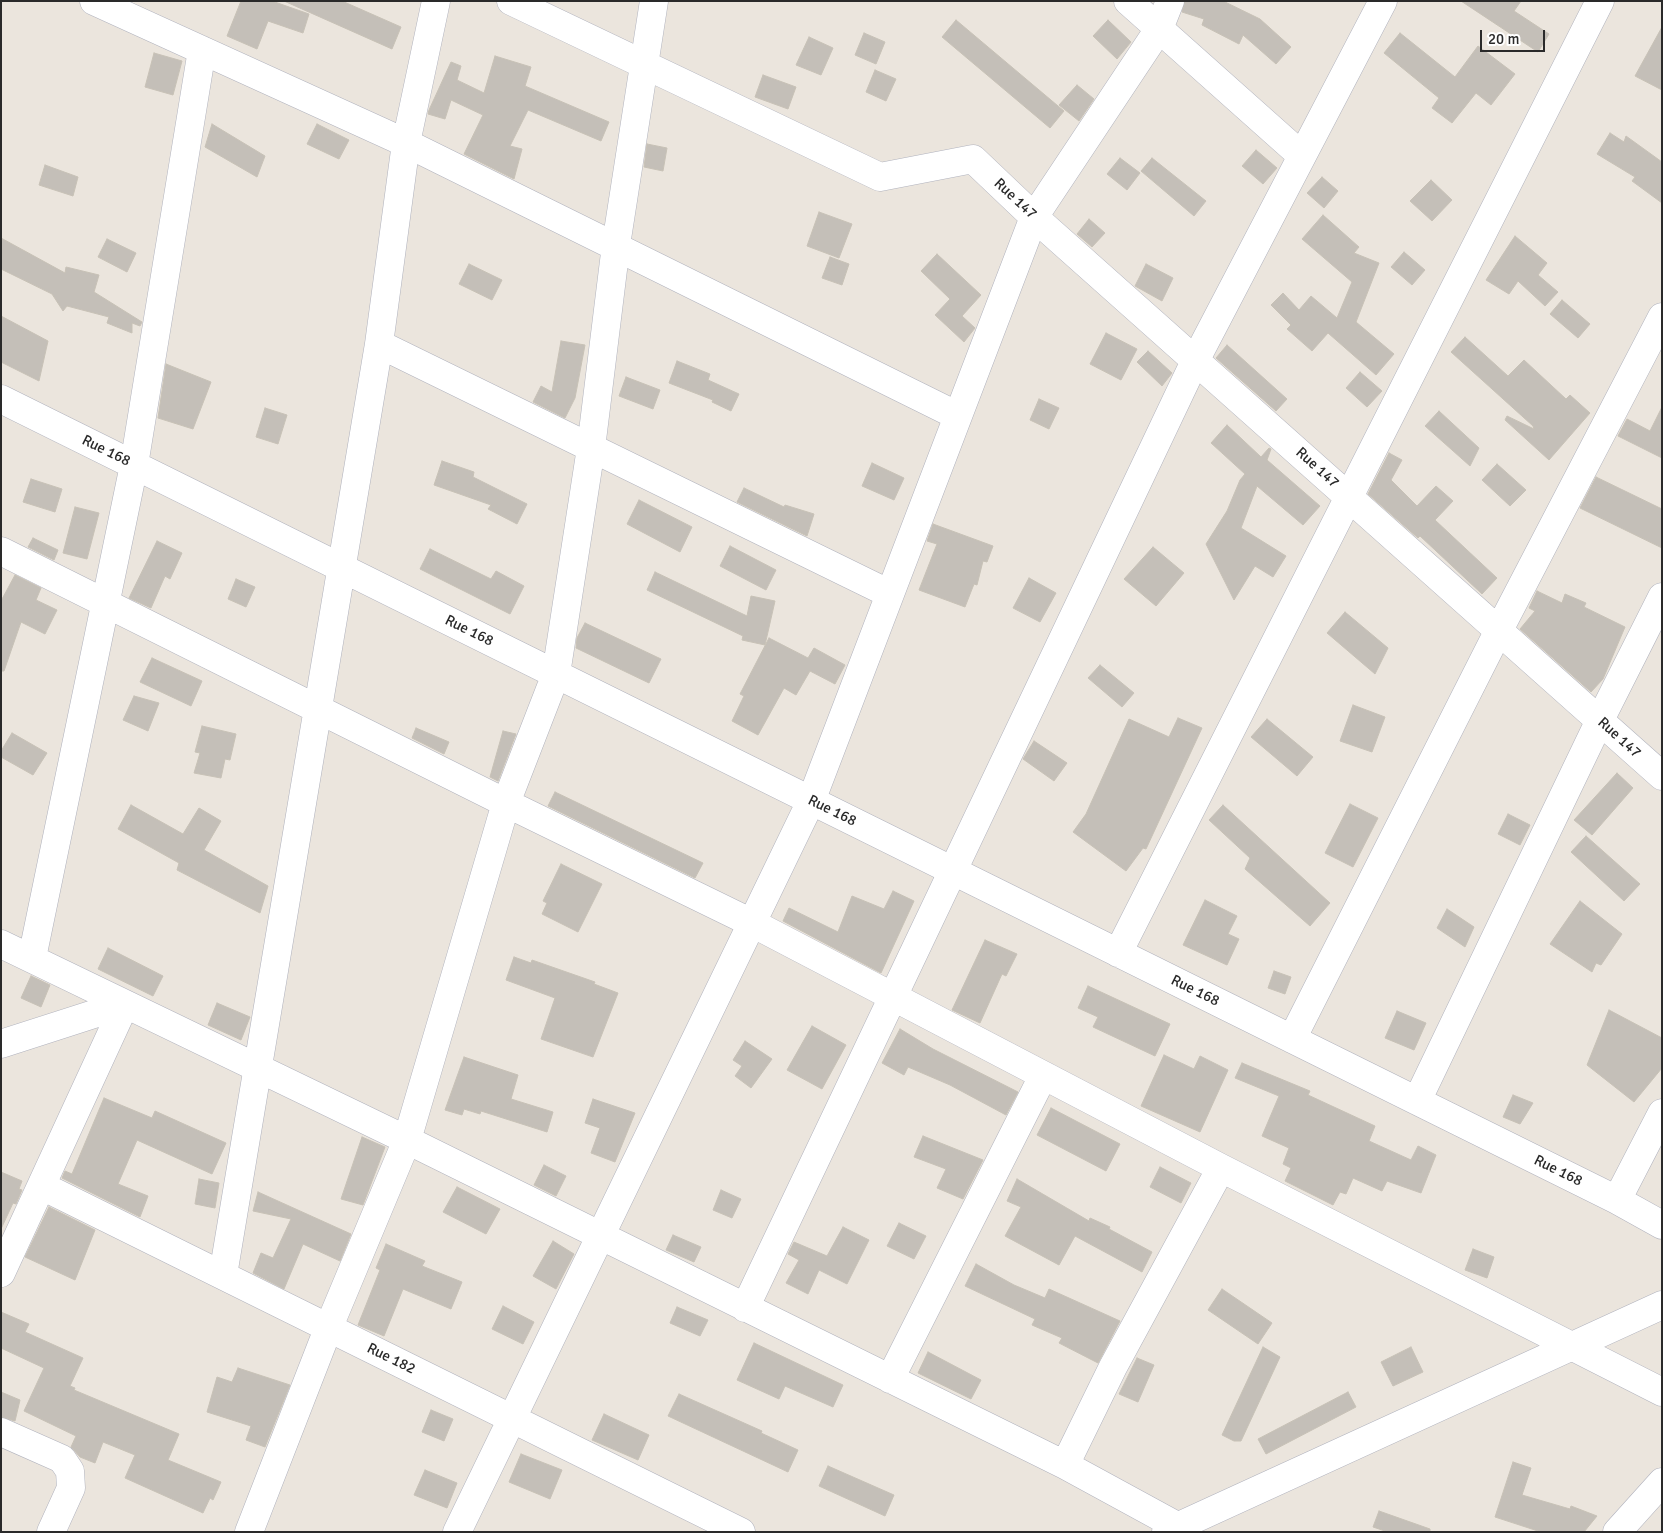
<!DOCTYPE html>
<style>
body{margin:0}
#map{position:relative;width:1663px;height:1533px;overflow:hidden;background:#ebe5dd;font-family:Signika,sans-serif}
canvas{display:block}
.frame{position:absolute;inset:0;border:2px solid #2a2a2a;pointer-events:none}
.scale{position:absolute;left:1480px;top:30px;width:65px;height:22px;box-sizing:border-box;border:2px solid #2a2a2a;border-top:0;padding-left:6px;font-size:15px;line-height:18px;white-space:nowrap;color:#2a2a2a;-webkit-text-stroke:4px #fff;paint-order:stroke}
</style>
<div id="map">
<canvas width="1663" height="1533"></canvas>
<div class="frame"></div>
<div class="scale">20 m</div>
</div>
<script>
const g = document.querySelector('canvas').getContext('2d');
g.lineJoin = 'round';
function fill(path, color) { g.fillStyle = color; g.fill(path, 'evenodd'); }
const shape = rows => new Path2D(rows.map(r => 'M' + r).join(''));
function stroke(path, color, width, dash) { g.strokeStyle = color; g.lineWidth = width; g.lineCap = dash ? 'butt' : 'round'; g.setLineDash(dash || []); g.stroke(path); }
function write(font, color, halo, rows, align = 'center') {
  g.font = font + ' Signika,sans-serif'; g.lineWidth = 5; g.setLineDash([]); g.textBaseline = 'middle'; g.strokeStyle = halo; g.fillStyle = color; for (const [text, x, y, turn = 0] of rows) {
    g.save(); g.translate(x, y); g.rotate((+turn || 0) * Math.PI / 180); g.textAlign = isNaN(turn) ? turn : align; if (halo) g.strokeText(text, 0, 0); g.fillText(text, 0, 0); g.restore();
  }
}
const building = shape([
 [241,1,272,1,309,14,303,33,268,21,257,49,227,36,241,1],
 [284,1,342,1,401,27,392,49,284,1],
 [1185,1,1223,1,1260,19,1291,47,1276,64,1243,35,1239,44,1202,25,1204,19,1182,12,1185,1],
 [1461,1,1521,1,1514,11,1549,34,1538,52,1461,1],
 [956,20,1064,111,1050,128,942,37,956,20],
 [1108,20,1131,42,1117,59,1093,36,1108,20],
 [1662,27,1662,90,1635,76,1662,27],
 [864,33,885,42,876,64,855,55,864,33],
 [1400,33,1455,77,1478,46,1515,74,1491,105,1476,93,1452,123,1432,108,1439,98,1384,53,1400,33],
 [809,37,833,48,821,75,796,65,809,37],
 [154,53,182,61,173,95,145,87,154,53],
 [495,56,531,67,525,86,609,122,601,141,528,110,510,146,522,149,514,179,464,154,483,115,451,100,445,119,428,114,429,110,451,62,461,66,457,80,484,93,495,56],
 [875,70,896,79,886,101,866,92,875,70],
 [763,75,796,87,788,109,755,97,763,75],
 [1077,85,1094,99,1079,121,1059,105,1077,85],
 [212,124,265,156,257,177,205,147,212,124],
 [317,124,349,140,339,159,307,144,317,124],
 [1610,133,1624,142,1626,136,1662,162,1662,203,1632,181,1635,177,1597,154,1610,133],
 [647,144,667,148,663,171,644,167,647,144],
 [1256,150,1277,168,1263,184,1242,166,1256,150],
 [1120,158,1140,173,1127,190,1107,174,1120,158],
 [1152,158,1206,201,1194,216,1141,171,1152,158],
 [45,165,78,177,73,196,39,185,45,165],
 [1322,177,1338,191,1324,208,1307,193,1322,177],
 [1431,180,1452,200,1432,221,1410,201,1431,180],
 [819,212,852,224,839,258,807,246,819,212],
 [1323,215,1359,247,1354,253,1379,263,1356,322,1394,354,1376,375,1328,333,1312,351,1287,329,1291,325,1271,305,1283,293,1299,310,1311,296,1337,318,1352,282,1302,239,1323,215],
 [1089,219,1105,233,1092,247,1077,234,1089,219],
 [1515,236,1547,263,1538,275,1558,292,1545,306,1518,281,1509,294,1486,280,1515,236],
 [1,238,65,273,66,267,99,275,94,292,142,322,140,326,132,323,132,333,107,323,109,317,67,306,63,311,52,294,1,269,1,238],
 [107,239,136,253,127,272,98,257,107,239],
 [1404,252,1425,270,1412,285,1391,267,1404,252],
 [937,254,981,295,962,316,975,328,964,342,935,315,950,299,921,271,937,254],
 [830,257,849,264,842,285,822,278,830,257],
 [469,264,502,280,492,300,459,284,469,264],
 [1146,264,1173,278,1162,301,1135,286,1146,264],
 [1562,300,1590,324,1578,338,1550,314,1562,300],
 [1,316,48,341,39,381,1,362,1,316],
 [1106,333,1137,349,1121,380,1090,364,1106,333],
 [1465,337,1508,376,1524,360,1566,399,1570,395,1590,413,1549,460,1505,420,1507,416,1534,429,1533,426,1451,352,1465,337],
 [561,341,585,345,575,398,565,418,533,402,541,386,552,392,561,341],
 [1227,345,1287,399,1276,411,1216,358,1227,345],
 [1148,351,1172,373,1162,386,1137,362,1148,351],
 [677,361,710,374,708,380,739,394,731,411,712,402,713,400,669,383,677,361],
 [166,364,211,382,193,429,158,418,166,364],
 [1360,372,1382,391,1367,407,1346,388,1360,372],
 [626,377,660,390,653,409,619,396,626,377],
 [1039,399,1059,408,1049,429,1030,420,1039,399],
 [1662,407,1662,458,1618,436,1627,419,1650,431,1662,407],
 [265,408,287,415,278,444,256,437,265,408],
 [1439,411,1479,448,1470,466,1425,426,1439,411],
 [1227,425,1261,457,1269,448,1271,449,1267,460,1320,506,1303,525,1257,486,1241,528,1286,556,1273,577,1255,566,1234,600,1206,544,1227,511,1240,480,1245,474,1211,443,1227,425],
 [1389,453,1402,460,1391,480,1417,506,1436,486,1453,501,1435,520,1497,578,1482,594,1420,536,1418,538,1368,494,1389,453],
 [442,461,474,472,473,477,527,504,517,524,488,509,491,505,434,485,442,461],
 [872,463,904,478,894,500,862,486,872,463],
 [1497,464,1526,490,1510,506,1482,480,1497,464],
 [1596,477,1662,509,1662,548,1580,508,1596,477],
 [31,479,62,489,55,512,23,502,31,479],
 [744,488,784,507,785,505,814,514,807,536,737,502,744,488],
 [639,500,692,527,680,552,627,524,639,500],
 [75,507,99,513,87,559,63,553,75,507],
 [933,524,993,546,987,562,983,561,977,585,974,584,965,607,919,590,937,544,927,541,933,524],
 [33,538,58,550,54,560,28,547,33,538],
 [157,541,182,553,170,579,165,576,151,608,129,598,157,541],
 [730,546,776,570,766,590,720,566,730,546],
 [1153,547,1184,573,1156,606,1124,579,1153,547],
 [430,549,491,579,496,571,524,586,510,614,420,569,430,549],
 [655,572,747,616,751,596,775,601,765,645,742,640,743,636,647,590,655,572],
 [15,575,41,588,36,600,57,610,45,634,21,622,4,671,1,671,1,601,15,575],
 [1029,578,1056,593,1040,622,1013,608,1029,578],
 [236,579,255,587,246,607,228,599,236,579],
 [1537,591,1562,603,1565,594,1586,603,1584,607,1625,627,1603,679,1591,692,1520,629,1535,611,1529,608,1537,591],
 [1345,612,1388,648,1375,674,1327,633,1345,612],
 [585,623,661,659,649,683,576,648,577,638,585,623],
 [769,638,808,658,814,648,845,665,835,684,810,671,796,695,784,688,758,735,732,721,744,696,740,694,769,638],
 [152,658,202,681,191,706,140,682,152,658],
 [1100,665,1134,693,1122,707,1088,678,1100,665],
 [134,696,159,703,148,731,123,720,134,696],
 [1353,705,1385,717,1372,752,1340,741,1353,705],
 [1178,718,1202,728,1146,849,1143,848,1126,871,1073,832,1086,814,1129,719,1169,737,1178,718],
 [1267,719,1313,757,1297,776,1251,737,1267,719],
 [202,726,236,734,230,760,225,759,221,778,194,773,200,753,195,752,202,726],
 [416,728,449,742,444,754,412,738,416,728],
 [503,731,516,734,498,781,490,777,503,731],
 [12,733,47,753,33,775,1,757,1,751,12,733],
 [1034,741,1067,763,1054,781,1023,759,1034,741],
 [1617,773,1633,788,1592,835,1574,820,1617,773],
 [555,792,703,863,695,878,548,806,555,792],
 [1350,804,1378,818,1353,867,1325,853,1350,804],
 [131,805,183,834,199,808,221,821,204,850,268,886,260,913,177,870,179,863,118,829,131,805],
 [1223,805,1330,903,1310,926,1245,869,1250,858,1209,820,1223,805],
 [1508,814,1530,825,1520,845,1498,834,1508,814],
 [1586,836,1640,884,1624,901,1571,852,1586,836],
 [561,864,602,884,578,932,542,914,547,903,543,901,561,864],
 [893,891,914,901,881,973,783,921,789,908,838,932,852,896,884,909,893,891],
 [1205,900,1237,916,1228,934,1239,939,1227,965,1183,945,1205,900],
 [1580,901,1622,934,1601,965,1596,963,1592,972,1550,944,1580,901],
 [1447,909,1474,927,1465,947,1437,928,1447,909],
 [985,940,1017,954,1006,976,1002,974,980,1023,952,1010,985,940],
 [108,948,163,976,153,996,98,969,108,948],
 [514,957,531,963,532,960,595,982,594,984,618,993,593,1057,541,1039,555,998,506,980,514,957],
 [1274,971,1291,977,1285,994,1268,988,1274,971],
 [31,976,50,985,41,1007,21,998,31,976],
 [1088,986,1170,1024,1155,1056,1093,1027,1098,1017,1078,1008,1088,986],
 [217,1003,250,1017,241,1040,208,1025,217,1003],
 [1609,1010,1662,1038,1662,1068,1634,1102,1587,1065,1609,1010],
 [1397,1011,1426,1023,1414,1050,1385,1038,1397,1011],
 [812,1026,846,1045,822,1089,787,1070,812,1026],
 [900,1029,933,1049,1018,1092,1006,1115,950,1085,908,1067,904,1075,882,1063,900,1029],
 [745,1041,772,1059,751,1088,735,1076,742,1066,733,1060,745,1041],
 [1164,1055,1194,1069,1200,1056,1228,1070,1200,1132,1141,1106,1164,1055],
 [464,1057,518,1075,511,1099,553,1112,547,1132,481,1111,480,1114,464,1109,462,1115,445,1110,464,1057],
 [1242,1063,1310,1091,1308,1095,1375,1126,1369,1141,1411,1160,1418,1146,1436,1155,1421,1193,1387,1181,1382,1191,1353,1178,1346,1194,1340,1192,1333,1205,1285,1181,1291,1168,1283,1164,1289,1148,1262,1136,1279,1096,1235,1078,1242,1063],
 [1513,1095,1533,1103,1520,1124,1503,1117,1513,1095],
 [104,1098,152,1118,155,1111,226,1143,212,1174,137,1140,118,1184,148,1196,140,1217,62,1178,65,1171,72,1174,104,1098],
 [593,1099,635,1113,615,1162,591,1153,600,1128,585,1123,593,1099],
 [1051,1108,1120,1144,1106,1171,1037,1135,1051,1108],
 [923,1136,983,1160,963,1199,937,1188,946,1169,914,1157,923,1136],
 [362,1137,385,1147,363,1205,341,1199,362,1137],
 [544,1165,566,1176,556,1196,534,1185,544,1165],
 [1160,1167,1191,1183,1181,1203,1150,1187,1160,1167],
 [1,1172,22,1181,19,1189,22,1190,16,1204,13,1203,1,1229,1,1172],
 [199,1179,219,1183,215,1208,195,1204,199,1179],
 [1017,1179,1089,1221,1090,1218,1110,1227,1109,1229,1152,1252,1142,1272,1075,1236,1059,1265,1005,1236,1021,1207,1007,1201,1017,1179],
 [457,1187,500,1209,486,1234,443,1212,457,1187],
 [721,1190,741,1199,732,1218,713,1210,721,1190],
 [258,1192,351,1234,340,1261,303,1244,284,1289,253,1273,261,1253,273,1258,291,1219,253,1211,258,1192],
 [49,1207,95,1230,75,1280,25,1257,49,1207],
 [899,1223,926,1236,914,1259,887,1246,899,1223],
 [843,1227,869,1240,847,1284,819,1270,808,1294,786,1283,799,1260,788,1254,794,1242,827,1256,843,1227],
 [673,1235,701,1247,694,1262,666,1250,673,1235],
 [553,1241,574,1254,556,1289,533,1276,553,1241],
 [386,1244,425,1261,422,1266,462,1282,451,1309,403,1289,384,1336,358,1325,380,1270,376,1268,386,1244],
 [1473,1249,1494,1257,1487,1278,1465,1270,1473,1249],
 [976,1264,1014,1285,1045,1298,1049,1289,1120,1321,1098,1363,1059,1343,1062,1338,1032,1325,1035,1319,965,1286,976,1264],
 [1222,1289,1272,1323,1258,1344,1208,1310,1222,1289],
 [503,1306,534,1322,523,1344,492,1329,503,1306],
 [677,1307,708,1320,700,1336,670,1323,677,1307],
 [1,1312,29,1324,25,1332,83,1358,70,1386,75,1388,74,1390,179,1434,168,1460,221,1482,213,1500,210,1498,203,1513,125,1478,135,1455,103,1442,95,1463,80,1457,71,1447,76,1436,24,1411,44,1368,1,1348,1,1312],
 [754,1343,843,1385,833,1407,785,1386,779,1399,737,1380,754,1343],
 [1263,1347,1280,1357,1241,1441,1234,1441,1222,1435,1263,1347],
 [1411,1347,1423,1372,1393,1386,1381,1362,1411,1347],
 [928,1352,981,1380,971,1399,918,1373,928,1352],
 [1137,1358,1154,1365,1138,1402,1119,1394,1137,1358],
 [238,1368,290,1385,265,1447,246,1440,251,1426,207,1412,217,1377,232,1382,238,1368],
 [1,1392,20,1400,15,1421,1,1417,1,1392],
 [1348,1392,1356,1407,1266,1454,1258,1439,1348,1392],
 [679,1394,762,1431,761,1433,798,1450,788,1472,668,1416,679,1394],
 [431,1410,453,1419,444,1441,422,1432,431,1410],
 [604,1414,649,1435,638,1460,592,1440,604,1414],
 [521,1454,562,1470,550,1499,509,1482,521,1454],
 [1513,1462,1531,1468,1522,1495,1570,1509,1571,1506,1597,1516,1584,1532,1541,1532,1495,1517,1513,1462],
 [828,1466,894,1495,885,1516,819,1486,828,1466],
 [425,1470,457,1483,447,1508,414,1495,425,1470],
 [1379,1511,1430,1529,1430,1532,1388,1532,1373,1527,1379,1511]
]);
fill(building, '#c4bfb8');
stroke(building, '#c7c1b6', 1);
const minor = shape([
 [94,1,406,143,958,416],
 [511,1,880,177,973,159,1034,217,1662,776],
 [1128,1,1302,156],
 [379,344,890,594],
 [1,399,1617,1200,1662,1225],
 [1,551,506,803,752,923,1221,1168,1662,1392],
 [1,944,407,1140,1065,1465,1188,1532],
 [1118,953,1600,1],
 [32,958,134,465,202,50],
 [1292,1039,1499,630,1662,317],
 [1,1044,125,1004],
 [1417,1101,1600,720,1662,597],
 [42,1186,741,1532],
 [1617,1200,1662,1113],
 [1,1273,125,1004],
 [223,1275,379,344,406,143,436,1],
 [745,1308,1196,359,1383,1],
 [890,1379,1043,1076],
 [1,1432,62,1459,70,1471,71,1488,51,1532],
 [1065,1465,1113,1367,1221,1168],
 [249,1532,328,1329,407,1140,506,803,556,674,591,448,616,245,654,1],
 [457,1532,811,801,1034,217,1159,29,1170,1],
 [1166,1532,1662,1305],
 [1617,1532,1662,1482]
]);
stroke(minor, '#b0b2bd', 29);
stroke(minor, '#fff', 28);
write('15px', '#2a2a2a', '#fff', [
 ["Rue 147",1015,199,43],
 ["Rue 168",106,451,26],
 ["Rue 147",1317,468,42],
 ["Rue 168",469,631,26],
 ["Rue 147",1619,738,42],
 ["Rue 168",832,811,26],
 ["Rue 168",1195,991,26],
 ["Rue 168",1558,1171,26],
 ["Rue 182",391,1359,26]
]);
</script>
